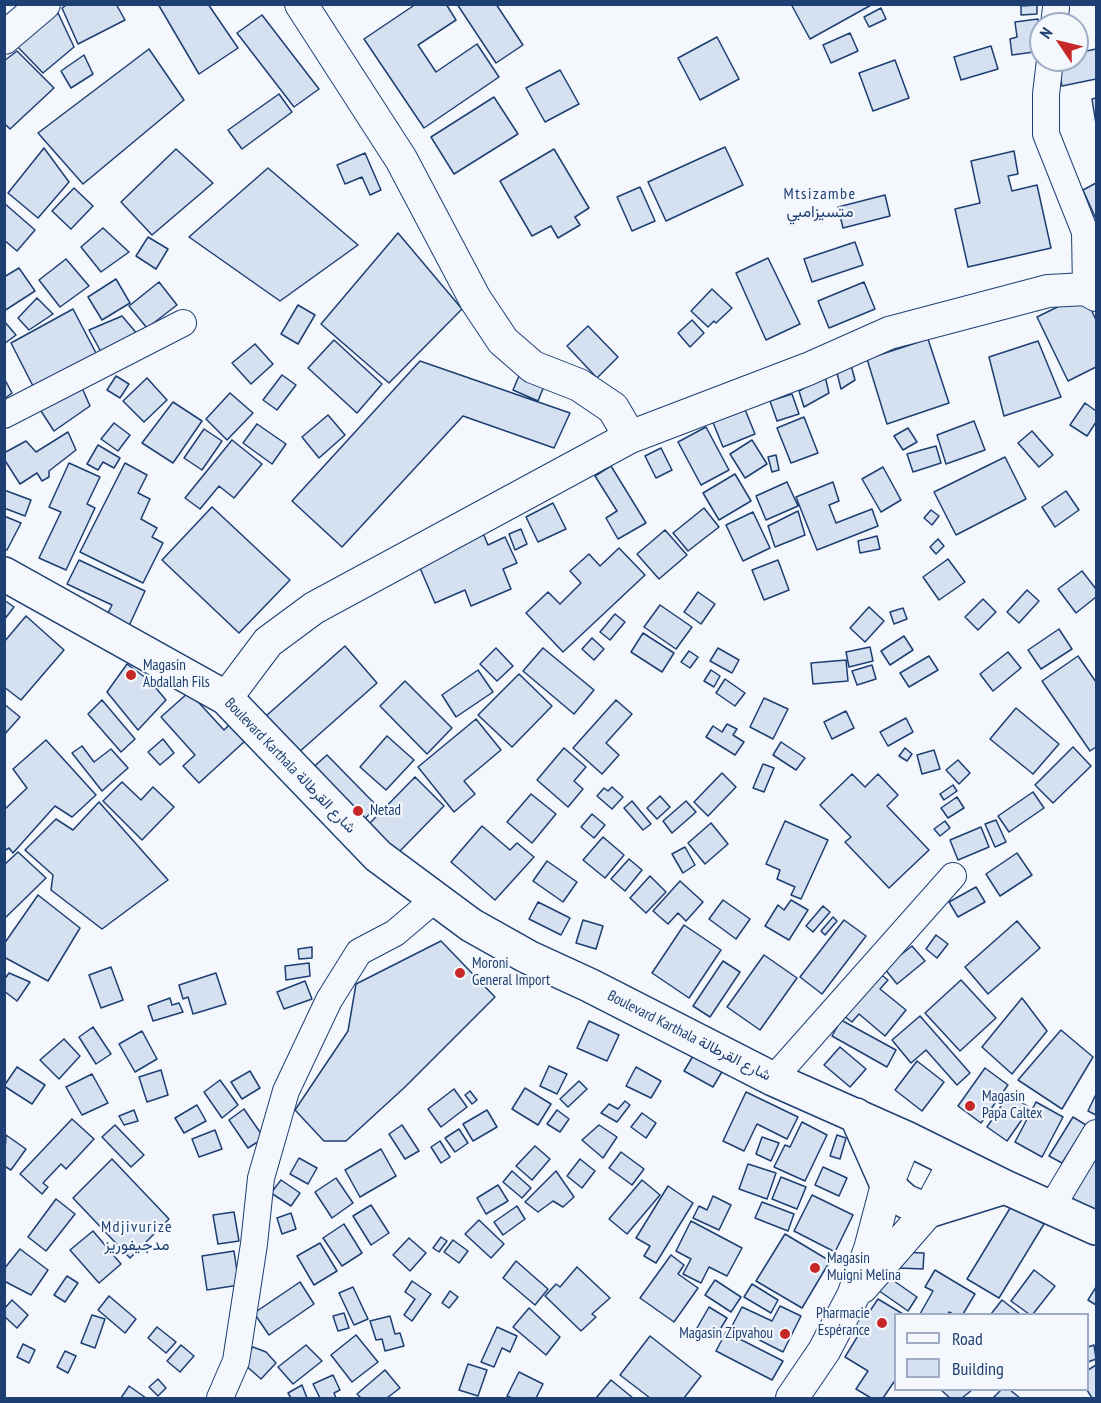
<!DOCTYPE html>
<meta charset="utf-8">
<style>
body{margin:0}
#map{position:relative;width:1101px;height:1403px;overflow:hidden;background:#f4f7fb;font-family:"PT Sans Narrow",sans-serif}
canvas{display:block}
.frame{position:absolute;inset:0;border:6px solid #1d3f73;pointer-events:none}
.legend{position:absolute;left:894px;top:1313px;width:195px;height:78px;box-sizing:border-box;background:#f4f7fb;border:2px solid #9eadc5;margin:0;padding:8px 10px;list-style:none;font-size:18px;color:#1d3f73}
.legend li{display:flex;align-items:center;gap:12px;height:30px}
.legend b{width:30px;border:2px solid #9eadc5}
.north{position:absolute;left:1029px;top:12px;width:60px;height:60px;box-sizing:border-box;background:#f4f7fb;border:2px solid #9eadc5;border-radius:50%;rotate:305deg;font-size:16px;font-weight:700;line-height:24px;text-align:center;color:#1d3f73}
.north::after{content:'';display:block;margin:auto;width:21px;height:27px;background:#c62828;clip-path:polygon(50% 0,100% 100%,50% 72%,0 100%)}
</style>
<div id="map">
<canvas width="1101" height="1403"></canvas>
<div class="frame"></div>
<ul class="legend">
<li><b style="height:8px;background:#f4f7fb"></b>Road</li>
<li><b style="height:16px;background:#d5e0f0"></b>Building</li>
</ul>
<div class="north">N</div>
</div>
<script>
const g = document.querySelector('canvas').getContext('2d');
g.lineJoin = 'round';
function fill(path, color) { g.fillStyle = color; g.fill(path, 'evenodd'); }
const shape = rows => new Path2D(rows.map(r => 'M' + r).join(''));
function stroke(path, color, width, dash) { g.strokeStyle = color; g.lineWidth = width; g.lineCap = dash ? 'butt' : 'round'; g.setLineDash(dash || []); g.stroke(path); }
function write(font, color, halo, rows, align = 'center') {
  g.font = font + ' "PT Sans Narrow",Vazirmatn,sans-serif'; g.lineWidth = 4.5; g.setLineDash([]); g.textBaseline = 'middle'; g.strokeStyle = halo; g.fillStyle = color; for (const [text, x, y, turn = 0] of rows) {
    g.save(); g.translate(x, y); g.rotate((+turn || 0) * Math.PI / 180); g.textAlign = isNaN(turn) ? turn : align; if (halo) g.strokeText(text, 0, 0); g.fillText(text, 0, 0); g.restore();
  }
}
const building = shape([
 [68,4,116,4,125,20,78,44,62,8,68,4],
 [158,4,208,4,238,48,199,74,158,4],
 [416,4,446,4,456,20,418,45,436,72,477,44,499,77,424,128,364,39,416,4],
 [457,4,496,4,523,45,496,63,457,4],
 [791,4,873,4,810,39,791,4],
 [1037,5,1037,14,1021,15,1021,6,1037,5],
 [881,8,886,19,869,27,864,17,881,8],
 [58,13,74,47,43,73,13,42,58,13],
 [262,15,319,89,294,107,237,33,262,15],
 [1038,19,1041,51,1012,55,1010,39,1017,37,1015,22,1038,19],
 [850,33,858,51,831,63,823,45,850,33],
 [717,37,739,79,700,100,678,58,717,37],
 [991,46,998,69,961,80,954,57,991,46],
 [149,49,184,100,83,184,38,133,149,49],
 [1096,49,1096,79,1062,86,1057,60,1077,60,1077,53,1096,49],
 [17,51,54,88,10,129,4,123,4,61,17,51],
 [84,55,93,74,71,88,61,71,84,55],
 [895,60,909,98,873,111,859,73,895,60],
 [560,70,579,104,545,122,526,88,560,70],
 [279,94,292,112,242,149,228,130,279,94],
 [494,97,518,134,454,174,431,137,494,97],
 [1096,98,1096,124,1092,99,1096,98],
 [725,147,743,185,666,221,648,182,725,147],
 [44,148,69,182,38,218,8,193,44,148],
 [176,149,213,183,152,235,121,202,176,149],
 [554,149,589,208,575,217,580,225,558,238,551,226,532,236,500,181,554,149],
 [1014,151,1018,174,1008,176,1012,191,1037,185,1051,248,968,267,955,209,980,203,971,161,1014,151],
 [365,153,381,190,370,195,362,177,345,184,337,165,365,153],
 [268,168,358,245,280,301,189,237,268,168],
 [1096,183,1096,219,1083,190,1096,183],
 [640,187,655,221,632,231,617,197,640,187],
 [74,188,93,206,71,229,52,211,74,188],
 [885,195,890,216,843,228,838,207,885,195],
 [4,203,35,230,17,251,4,240,4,203],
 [103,228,129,252,101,272,81,247,103,228],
 [398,233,462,309,389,383,321,324,398,233],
 [148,237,168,249,156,269,136,256,148,237],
 [855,242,863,265,812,282,804,259,855,242],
 [768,258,800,324,766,340,736,273,768,258],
 [66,259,89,286,60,307,39,280,66,259],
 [19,268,35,291,4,311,4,277,19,268],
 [116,279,130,303,102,320,88,297,116,279],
 [159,282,177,305,147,328,129,306,159,282],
 [864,282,875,309,829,328,818,301,864,282],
 [712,289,732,308,716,323,714,321,708,327,691,311,712,289],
 [1084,294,1096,320,1096,367,1068,381,1037,317,1084,294],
 [37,298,53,314,29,330,18,318,37,298],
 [298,305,315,315,298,344,281,334,298,305],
 [73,309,97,355,34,388,11,343,73,309],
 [122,316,139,336,105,359,89,330,122,316],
 [692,320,704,333,690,347,678,333,692,320],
 [4,321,16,335,4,344,4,321],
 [588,326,618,357,597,378,567,346,588,326],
 [928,339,949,403,887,424,867,359,928,339],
 [334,340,382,384,357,413,308,368,334,340],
 [1038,341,1061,397,1004,416,989,357,1038,341],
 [255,344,273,364,251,384,232,363,255,344],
 [420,361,570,413,554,448,463,416,342,547,292,501,420,361],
 [851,365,855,380,841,389,836,369,851,365],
 [521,371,546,381,538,401,513,390,521,371],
 [282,375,296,385,277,410,263,400,282,375],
 [116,376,129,384,120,398,107,390,116,376],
 [825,376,829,393,804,407,799,391,825,376],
 [4,378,12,393,4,399,4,378],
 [147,378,167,400,144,422,123,401,147,378],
 [79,381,90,406,54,431,39,408,79,381],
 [230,393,253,413,227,440,206,419,230,393],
 [792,394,799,414,777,421,770,401,792,394],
 [173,402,202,421,173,463,142,443,173,402],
 [1085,403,1096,411,1096,422,1087,436,1070,425,1085,403],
 [744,407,755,434,723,447,712,420,744,407],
 [328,415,345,435,319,458,302,437,328,415],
 [804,417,818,453,791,463,777,428,804,417],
 [974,421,985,450,946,464,937,435,974,421],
 [114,423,130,435,118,451,101,439,114,423],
 [257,424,286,444,272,464,243,443,257,424],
 [706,427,729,470,701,485,678,442,706,427],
 [908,428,917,442,903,450,894,436,908,428],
 [204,429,222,441,202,470,184,458,204,429],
 [1032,431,1053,455,1039,467,1018,443,1032,431],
 [68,432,76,450,49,471,49,477,42,481,37,473,20,484,4,459,4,453,26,441,36,452,68,432],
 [232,440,262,464,234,498,219,486,200,509,185,498,232,440],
 [752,440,767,464,745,478,730,454,752,440],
 [98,445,120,458,114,468,103,462,98,470,87,464,98,445],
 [936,446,941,463,913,472,907,454,936,446],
 [661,448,672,470,656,478,645,456,661,448],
 [776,455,779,470,772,472,768,457,776,455],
 [1005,457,1026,499,956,535,934,492,1005,457],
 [69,463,100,477,87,504,95,508,66,570,39,558,61,512,49,507,69,463],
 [125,463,147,475,138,493,150,499,141,519,157,528,152,537,163,543,143,583,80,552,125,463],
 [611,466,646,523,618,539,606,518,617,511,595,476,611,466],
 [883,467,901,500,881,512,862,479,883,467],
 [735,474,751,501,719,520,703,493,735,474],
 [787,482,798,506,766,520,756,496,787,482],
 [833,482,839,501,829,505,836,523,872,509,878,526,817,550,796,497,833,482],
 [4,490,31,500,25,516,4,508,4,490],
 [1066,491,1079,510,1055,527,1042,507,1066,491],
 [553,503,566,529,538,542,526,517,553,503],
 [212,507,290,580,239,633,162,560,212,507],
 [704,508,719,527,688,551,673,533,704,508],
 [931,510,939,516,932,525,924,518,931,510],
 [798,511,805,535,775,547,768,526,798,511],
 [753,512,770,548,743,561,726,525,753,512],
 [4,516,21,523,7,550,4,549,4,516],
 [521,529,527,544,515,550,509,534,521,529],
 [665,530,687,555,659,579,637,554,665,530],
 [483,533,488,545,505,537,517,563,503,569,511,589,471,606,465,590,435,603,417,561,483,533],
 [877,536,880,549,860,553,858,541,877,536],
 [938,539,944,546,936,554,930,547,938,539],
 [619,548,645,575,563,652,526,613,548,592,560,604,581,583,570,571,589,554,600,566,619,548],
 [948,559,965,582,939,600,923,577,948,559],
 [79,560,145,591,129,626,107,615,112,605,67,584,79,560],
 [778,560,789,590,764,600,752,570,778,560],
 [1082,571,1096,589,1096,597,1076,613,1058,589,1082,571],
 [1027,590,1039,601,1019,623,1007,612,1027,590],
 [698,592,715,604,701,624,684,612,698,592],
 [983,599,996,612,978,630,965,617,983,599],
 [4,600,14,607,4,620,4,600],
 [660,605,692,627,676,649,644,627,660,605],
 [869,607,884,621,865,642,850,628,869,607],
 [903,608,907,619,894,624,890,612,903,608],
 [615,614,625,622,610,640,600,632,615,614],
 [26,616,64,650,21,700,4,687,4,642,26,616],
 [1059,629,1072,649,1041,669,1028,650,1059,629],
 [643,633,674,653,662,672,631,652,643,633],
 [904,636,913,650,890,665,881,651,904,636],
 [592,638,604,649,594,660,582,649,592,638],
 [345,646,377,683,298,753,266,716,345,646],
 [870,647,873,661,849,667,846,652,870,647],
 [496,648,513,666,497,681,480,664,496,648],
 [543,648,594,690,574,714,523,671,543,648],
 [718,648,739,660,732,673,710,661,718,648],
 [689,651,698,657,690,668,681,662,689,651],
 [1008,652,1021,668,993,691,980,674,1008,652],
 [929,656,938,670,909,687,900,673,929,656],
 [1078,656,1096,682,1096,747,1090,751,1042,681,1078,656],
 [846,660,848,681,813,684,811,663,846,660],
 [127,664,150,681,166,700,138,730,107,692,127,664],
 [872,665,876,679,857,685,852,671,872,665],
 [478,670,493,692,456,717,442,695,478,670],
 [711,670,720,676,714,687,704,681,711,670],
 [519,674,552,706,512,747,478,715,519,674],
 [725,679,745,693,735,706,716,693,725,679],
 [405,681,452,728,427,754,380,706,405,681],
 [189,692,224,730,230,724,245,741,199,783,183,766,195,755,161,717,189,692],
 [764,698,788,709,773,739,750,727,764,698],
 [102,700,135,739,121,752,88,714,102,700],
 [616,700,632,714,606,743,619,755,602,774,573,748,616,700],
 [4,704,20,717,4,735,4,704],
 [1016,708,1059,744,1033,774,990,739,1016,708],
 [846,711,854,728,832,739,824,722,846,711],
 [906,718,913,732,888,746,880,732,906,718],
 [476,719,501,750,464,781,475,794,454,812,418,767,476,719],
 [727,724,737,729,733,735,744,742,735,755,706,737,713,726,722,732,727,724],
 [387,736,414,760,386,790,360,767,387,736],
 [163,739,174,753,160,765,148,752,163,739],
 [46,740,96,795,72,817,55,806,13,853,9,848,4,851,4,810,27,788,13,769,46,740],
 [781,742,805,758,796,770,773,755,781,742],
 [82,746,94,762,111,749,128,768,102,791,72,753,82,746],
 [1073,747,1091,766,1053,803,1035,785,1073,747],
 [564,748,586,767,574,781,583,789,568,807,537,780,564,748],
 [905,748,912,754,907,761,899,756,905,748],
 [934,750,940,769,922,774,917,755,934,750],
 [327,755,377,806,360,824,310,770,327,755],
 [958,760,970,773,959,784,946,770,958,760],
 [763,764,774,768,764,792,753,788,763,764],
 [722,773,736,787,708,816,694,802,722,773],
 [852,774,865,787,878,774,898,795,887,806,929,850,889,888,845,842,851,837,820,805,852,774],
 [415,777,444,806,398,853,369,824,415,777],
 [122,782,141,800,153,787,174,807,142,840,103,801,122,782],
 [953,785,957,791,944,800,940,794,953,785],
 [612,787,623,797,612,809,597,796,604,788,608,791,612,787],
 [1033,792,1044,808,1009,832,998,816,1033,792],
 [531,794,556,814,532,843,507,822,531,794],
 [660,796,670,807,657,819,647,808,660,796],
 [957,797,964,808,948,818,941,808,957,797],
 [632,801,651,824,643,830,624,808,632,801],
 [686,801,696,812,672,833,663,821,686,801],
 [99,802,168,880,102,929,51,890,53,875,25,850,56,819,73,830,99,802],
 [592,814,605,825,594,838,581,827,592,814],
 [996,820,1006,842,995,847,985,824,996,820],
 [785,821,828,840,801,899,791,895,795,887,777,879,780,870,766,864,785,821],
 [945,821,950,828,940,836,934,829,945,821],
 [711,823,728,844,705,864,688,843,711,823],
 [482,826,510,850,517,843,534,857,495,900,451,862,482,826],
 [981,827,989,847,958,860,950,840,981,827],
 [603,837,624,855,605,878,583,860,603,837],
 [685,847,695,865,683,873,672,854,685,847],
 [18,852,46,878,4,919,4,865,18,852],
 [1017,853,1032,875,1000,896,986,874,1017,853],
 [629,859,642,870,625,891,611,879,629,859],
 [547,861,577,882,563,902,533,881,547,861],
 [650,876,666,892,646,913,630,898,650,876],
 [680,881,703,902,686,921,678,913,668,924,653,911,680,881],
 [976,887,985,902,958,917,949,902,976,887],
 [38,895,80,928,48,981,4,957,4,944,38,895],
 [723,900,750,919,736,939,709,919,723,900],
 [791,900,808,910,789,940,765,926,778,905,784,910,791,900],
 [538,902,570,918,561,935,529,919,538,902],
 [823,906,830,912,813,932,806,926,823,906],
 [833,917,837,921,825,935,821,931,833,917],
 [583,920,603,926,596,949,576,943,583,920],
 [844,920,866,936,822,994,800,977,844,920],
 [1017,921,1040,948,988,994,965,967,1017,921],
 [684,925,721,950,689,998,652,973,684,925],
 [936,935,948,944,937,958,926,949,936,935],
 [441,941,495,997,405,1087,346,1141,324,1141,295,1110,348,1031,356,984,441,941],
 [912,946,925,961,897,984,884,968,912,946],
 [312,947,312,958,299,959,298,949,312,947],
 [764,955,797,978,760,1030,727,1007,764,955],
 [723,961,740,972,710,1017,693,1006,723,961],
 [309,963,310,976,286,980,285,966,309,963],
 [111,967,123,1000,101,1008,89,975,111,967],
 [9,973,30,982,17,1001,4,991,4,980,9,973],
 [216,973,226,1004,193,1014,188,997,183,999,179,985,216,973],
 [879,973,888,980,880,989,906,1010,885,1036,859,1014,852,1022,844,1016,879,973],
 [961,980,996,1018,960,1051,925,1013,961,980],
 [305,981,312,999,284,1009,277,992,305,981],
 [170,998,172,1005,179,1003,183,1012,153,1021,148,1006,170,998],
 [1022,998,1047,1031,1012,1074,982,1047,1022,998],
 [920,1016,970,1073,957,1085,926,1050,911,1063,892,1040,920,1016],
 [841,1020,896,1050,887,1067,832,1036,841,1020],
 [589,1021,619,1035,607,1061,577,1048,589,1021],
 [93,1027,111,1054,96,1064,79,1037,93,1027],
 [1061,1030,1093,1057,1062,1109,1018,1080,1061,1030],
 [142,1031,157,1059,135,1072,119,1044,142,1031],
 [64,1039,80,1056,59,1079,40,1060,64,1039],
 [840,1047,866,1069,850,1087,824,1065,840,1047],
 [693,1056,723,1070,713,1087,684,1071,693,1056],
 [917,1061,944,1082,922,1111,895,1090,917,1061],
 [549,1066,567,1074,557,1094,540,1086,549,1066],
 [17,1067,45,1085,32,1104,4,1086,17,1067],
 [636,1067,661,1081,651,1098,626,1086,636,1067],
 [985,1068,1008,1085,981,1123,958,1106,985,1068],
 [161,1070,168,1095,147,1102,139,1077,161,1070],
 [250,1071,260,1088,242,1099,231,1082,250,1071],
 [92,1074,108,1103,82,1115,66,1087,92,1074],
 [220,1080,238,1105,222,1118,204,1092,220,1080],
 [579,1081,587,1089,568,1107,560,1099,579,1081],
 [525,1088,551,1104,538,1125,512,1109,525,1088],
 [454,1089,467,1107,441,1127,428,1109,454,1089],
 [470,1091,477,1100,472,1104,465,1095,470,1091],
 [746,1092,798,1117,787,1139,757,1124,744,1151,723,1141,746,1092],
 [1009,1094,1030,1108,1007,1141,987,1127,1009,1094],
 [1096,1094,1096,1115,1088,1111,1096,1094],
 [625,1101,630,1105,617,1122,601,1113,609,1104,618,1109,625,1101],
 [1036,1102,1063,1117,1042,1157,1015,1142,1036,1102],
 [197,1105,206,1121,184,1133,175,1118,197,1105],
 [244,1109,264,1138,248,1148,229,1120,244,1109],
 [134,1110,138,1121,124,1125,119,1116,134,1110],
 [487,1110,497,1127,473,1141,463,1124,487,1110],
 [557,1110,569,1119,560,1132,547,1124,557,1110],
 [642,1113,656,1123,646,1138,631,1127,642,1113],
 [1073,1117,1086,1125,1062,1163,1049,1156,1073,1117],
 [72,1119,94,1139,66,1169,61,1164,43,1183,48,1187,42,1194,20,1174,72,1119],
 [802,1122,827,1135,805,1181,774,1167,785,1145,790,1147,802,1122],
 [115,1125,144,1155,131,1167,102,1137,115,1125],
 [402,1125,419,1151,405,1159,389,1134,402,1125],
 [599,1125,617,1137,603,1158,582,1140,599,1125],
 [459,1129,468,1143,455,1152,445,1138,459,1129],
 [215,1130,222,1149,199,1157,192,1139,215,1130],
 [6,1135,26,1149,11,1170,4,1166,6,1135],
 [837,1135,846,1138,840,1159,830,1156,837,1135],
 [762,1137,779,1143,771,1161,756,1154,762,1137],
 [440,1141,450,1157,441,1163,431,1147,440,1141],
 [535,1146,550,1159,532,1180,516,1166,535,1146],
 [381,1149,396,1176,360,1197,345,1170,381,1149],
 [621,1152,644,1169,632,1185,609,1168,621,1152],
 [1090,1157,1096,1161,1096,1218,1065,1201,1090,1157],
 [299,1158,317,1168,308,1184,290,1174,299,1158],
 [112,1159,169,1219,130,1258,73,1198,112,1159],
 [580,1159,595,1171,582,1188,567,1176,580,1159],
 [748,1164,776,1173,767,1199,739,1189,748,1164],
 [823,1167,847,1178,839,1196,815,1185,823,1167],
 [512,1171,531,1188,522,1198,503,1182,512,1171],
 [556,1171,574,1197,563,1207,553,1201,538,1212,525,1202,556,1171],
 [781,1177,806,1187,797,1209,772,1199,781,1177],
 [336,1178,353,1203,332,1218,315,1192,336,1178],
 [281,1180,300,1193,291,1206,271,1193,281,1180],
 [642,1180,660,1195,627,1234,609,1219,642,1180],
 [498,1185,508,1201,486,1214,477,1198,498,1185],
 [668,1186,693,1203,656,1263,644,1256,650,1246,636,1238,668,1186],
 [812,1195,853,1215,835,1252,794,1231,812,1195],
 [713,1196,731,1205,719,1230,693,1218,699,1206,707,1210,713,1196],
 [56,1199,75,1214,46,1251,28,1237,56,1199],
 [762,1202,794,1214,788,1231,755,1218,762,1202],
 [371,1205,389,1233,371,1245,353,1216,371,1205],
 [1012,1205,1044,1224,999,1298,967,1279,1012,1205],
 [517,1206,525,1219,503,1235,494,1222,517,1206],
 [234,1212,239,1241,218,1244,213,1215,234,1212],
 [291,1213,296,1229,282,1234,277,1218,291,1213],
 [479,1220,504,1244,491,1258,465,1234,479,1220],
 [691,1221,742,1248,727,1276,709,1267,701,1283,683,1274,691,1259,676,1251,691,1221],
 [344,1224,362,1253,342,1266,323,1238,344,1224],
 [93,1231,121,1264,99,1283,70,1250,93,1231],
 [785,1234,830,1261,802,1308,756,1281,785,1234],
 [441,1237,447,1241,439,1252,433,1248,441,1237],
 [409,1238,426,1253,410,1271,393,1255,409,1238],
 [453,1240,468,1251,459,1263,444,1252,453,1240],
 [320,1243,337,1271,314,1285,297,1256,320,1243],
 [20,1249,48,1270,31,1295,4,1281,4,1269,20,1249],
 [234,1251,239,1285,207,1290,202,1256,234,1251],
 [898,1252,924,1253,923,1269,898,1268,898,1252],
 [671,1255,684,1265,678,1274,698,1288,674,1322,640,1298,671,1255],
 [516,1261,548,1289,535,1305,503,1278,516,1261],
 [577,1267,610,1298,592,1314,596,1317,581,1331,545,1296,556,1284,560,1287,577,1267],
 [935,1270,975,1294,963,1314,953,1314,949,1312,948,1314,920,1314,933,1291,925,1287,935,1270],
 [1034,1270,1055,1286,1033,1314,1029,1314,1011,1301,1034,1270],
 [884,1274,917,1297,908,1311,875,1288,884,1274],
 [67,1276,78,1283,65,1302,54,1295,67,1276],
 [715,1280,741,1297,731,1312,705,1295,715,1280],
 [412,1281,431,1294,412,1321,404,1315,415,1299,405,1292,412,1281],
 [300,1282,314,1304,269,1335,254,1313,300,1282],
 [752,1284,778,1300,771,1313,744,1297,752,1284],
 [353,1287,368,1319,354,1325,339,1293,353,1287],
 [1096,1287,1096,1305,1088,1300,1096,1287],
 [450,1291,458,1297,449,1308,442,1303,450,1291],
 [109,1296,136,1319,125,1333,98,1310,109,1296],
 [878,1299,903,1314,896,1314,896,1379,883,1398,871,1398,856,1389,868,1371,845,1357,859,1334,846,1326,859,1304,870,1311,878,1299],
 [12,1300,28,1315,17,1328,4,1316,4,1309,12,1300],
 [1002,1300,1020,1314,991,1314,1002,1300],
 [780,1306,801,1316,783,1352,732,1326,742,1307,772,1321,780,1306],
 [709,1307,727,1318,715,1338,697,1328,709,1307],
 [529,1308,560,1337,546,1355,513,1327,529,1308],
 [344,1313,349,1328,338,1331,333,1316,344,1313],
 [92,1315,105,1319,95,1348,81,1343,92,1315],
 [390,1316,395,1334,400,1333,404,1346,385,1351,382,1339,376,1340,370,1321,390,1316],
 [157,1327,176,1342,166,1353,148,1338,157,1327],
 [497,1327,517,1336,510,1352,502,1348,494,1367,481,1362,497,1327],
 [726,1332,783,1361,772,1380,716,1351,726,1332],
 [356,1335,378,1362,352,1382,331,1355,356,1335],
 [650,1336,701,1376,684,1398,650,1398,620,1375,650,1336],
 [23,1344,35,1350,29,1363,17,1357,23,1344],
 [181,1345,194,1356,180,1372,167,1361,181,1345],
 [306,1345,322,1361,293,1384,278,1367,306,1345],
 [1094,1345,1096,1359,1088,1362,1088,1347,1094,1345],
 [253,1347,266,1352,276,1363,261,1379,244,1364,247,1354,253,1347],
 [65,1351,76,1356,68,1373,57,1367,65,1351],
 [468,1364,487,1370,478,1396,459,1390,468,1364],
 [1096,1365,1096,1398,1092,1398,1087,1390,1088,1370,1096,1365],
 [385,1370,400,1388,387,1398,361,1398,357,1394,385,1370],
 [519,1372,543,1384,536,1398,512,1398,507,1396,519,1372],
 [333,1375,340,1390,334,1393,336,1398,320,1398,313,1384,333,1375],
 [158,1379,166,1388,158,1396,149,1387,158,1379],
 [611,1380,633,1398,596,1398,611,1380],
 [302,1385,307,1398,291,1398,288,1393,302,1385],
 [129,1386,146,1398,121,1398,129,1386],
 [941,1390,972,1390,962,1398,950,1398,941,1390],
 [1001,1390,1010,1390,1020,1398,993,1398,1001,1390]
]);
fill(building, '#d5e0f0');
stroke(building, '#1d3f73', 1.5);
const minor = shape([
 [1054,24,1056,8],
 [1050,60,1046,94,1046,134,1085,232,1086,289],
 [4,415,183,323],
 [773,1079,953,876],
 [1051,1208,1096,1133],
 [220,1398,236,1361,254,1244,261,1178,286,1091,329,1000,359,952,395,933,435,899]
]);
const tertiary = shape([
 [301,4,401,159,475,299,503,341,533,367,579,385,613,408,630,437],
 [4,38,44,4],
 [226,698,268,642,314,608,630,437,808,369,889,333,1048,291,1086,289,1096,295],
 [862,1287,928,1211,954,1163],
 [792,1398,824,1351,853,1296,870,1249,887,1185,906,1138]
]);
const primary = shape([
 [4,574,226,698,378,856,471,925,528,957,589,985,773,1079,906,1138,1005,1187,1096,1228],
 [856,1115,887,1185,905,1201,928,1211,1005,1187]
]);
stroke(minor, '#1d3f73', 28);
stroke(tertiary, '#1d3f73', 34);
stroke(primary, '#1d3f73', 36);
stroke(minor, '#f4f7fb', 26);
stroke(tertiary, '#f4f7fb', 32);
stroke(primary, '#f4f7fb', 33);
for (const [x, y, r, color] of [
 [131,675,6,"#c62828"],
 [358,811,6,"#c62828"],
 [460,973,6,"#c62828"],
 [970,1106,6,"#c62828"],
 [815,1268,6,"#c62828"],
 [882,1323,6,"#c62828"],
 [785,1334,6,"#c62828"]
]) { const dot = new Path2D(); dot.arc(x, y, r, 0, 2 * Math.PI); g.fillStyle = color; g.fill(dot); stroke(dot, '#f4f7fb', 2); }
write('15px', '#1d3f73', '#f4f7fb', [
 ["Magasin",143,666],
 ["Abdallah Fils",143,683],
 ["Netad",370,811],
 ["Moroni",472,964],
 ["General Import",472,981],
 ["Magasin",982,1097],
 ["Papa Caltex",982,1114],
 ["Magasin",827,1259],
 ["Muigni Melina",827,1276],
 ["Pharmacie",870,1314,"right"],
 ["Espérance",870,1331,"right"],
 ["Magasin Zipvahou",773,1334,"right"]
], 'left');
write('15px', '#1d3f73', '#f4f7fb', [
 ["Boulevard Karthala شارع القرطالة",290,766,46],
 ["Boulevard Karthala شارع القرطالة",689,1036,27]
]);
g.letterSpacing = '1.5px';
write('16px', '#1d3f73', '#f4f7fb', [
 ["Mtsizambe",820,194],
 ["متسيزامبي",820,212],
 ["Mdjivurize",137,1227],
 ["مدجيفوريز",137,1245]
]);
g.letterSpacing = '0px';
</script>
